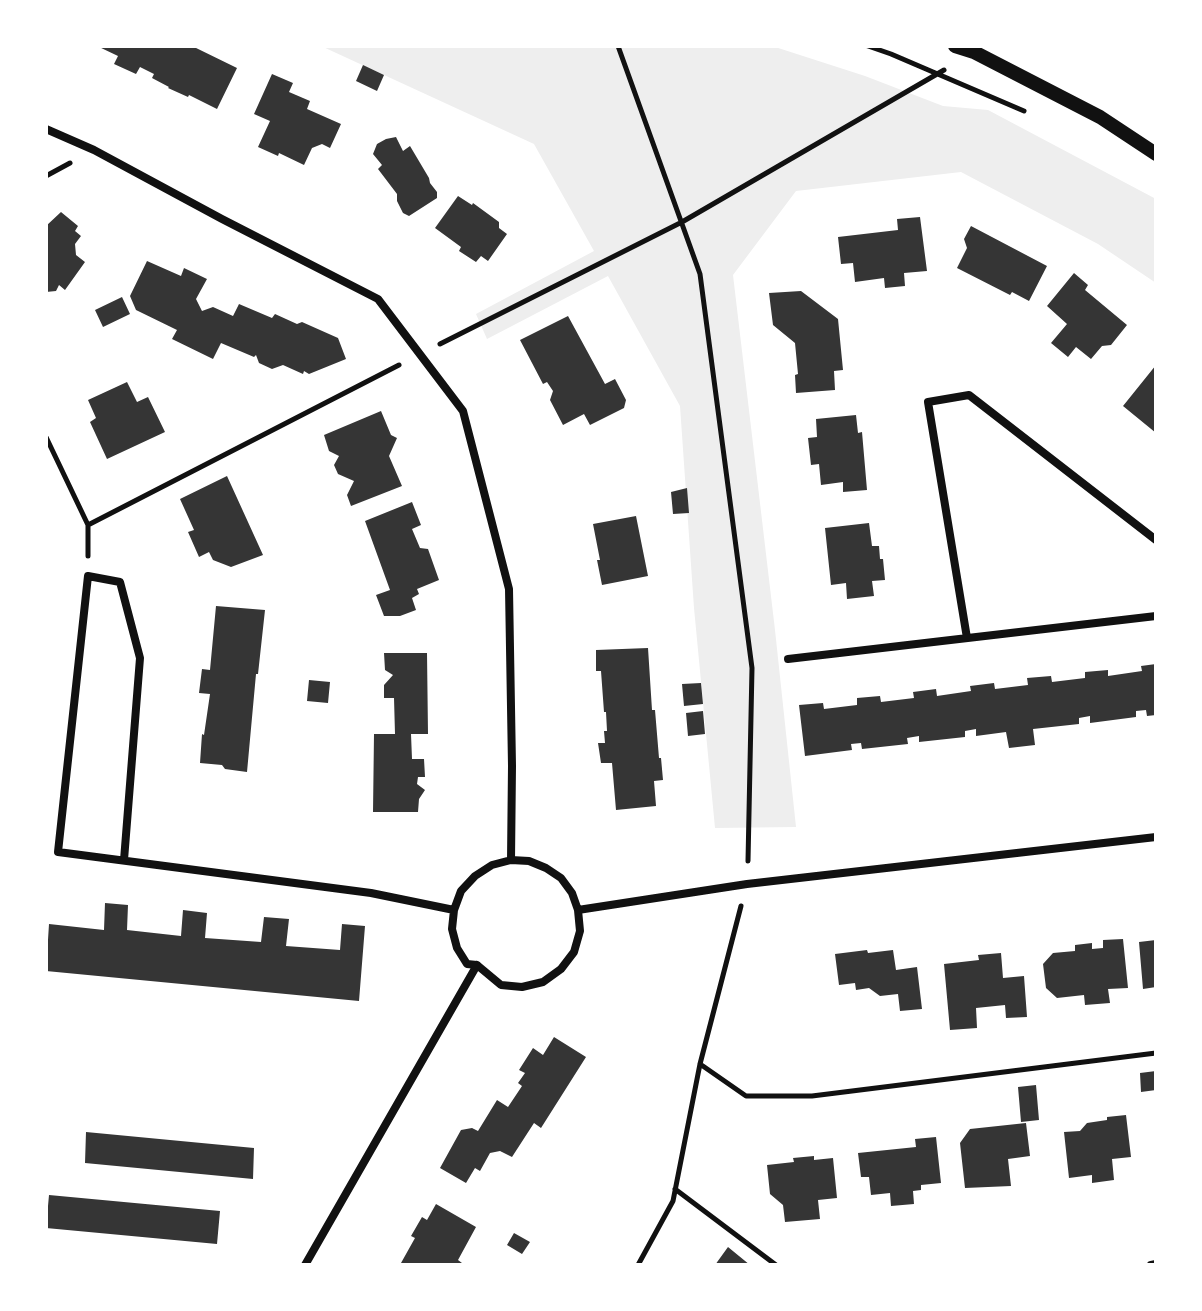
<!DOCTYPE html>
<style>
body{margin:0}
#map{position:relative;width:1202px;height:1311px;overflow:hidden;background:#fff;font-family:Commissioner,sans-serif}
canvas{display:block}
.frame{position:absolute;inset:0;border:48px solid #fff;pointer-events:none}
</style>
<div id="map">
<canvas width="1202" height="1311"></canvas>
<div class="frame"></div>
</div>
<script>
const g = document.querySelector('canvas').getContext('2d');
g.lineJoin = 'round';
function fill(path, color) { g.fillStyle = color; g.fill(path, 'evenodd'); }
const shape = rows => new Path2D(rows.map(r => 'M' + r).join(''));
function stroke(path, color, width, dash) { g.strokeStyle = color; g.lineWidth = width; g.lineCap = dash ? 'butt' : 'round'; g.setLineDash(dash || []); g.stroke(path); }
fill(shape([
 [321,46,772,46,865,76,943,106,988,110,1156,199,1156,283,1098,244,961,172,796,191,733,275,775,630,796,827,715,828,694,608,680,406,608,276,487,339,476,314,594,251,534,144]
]), '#eee');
fill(shape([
 [97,46,192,46,237,68,217,109,189,95,188,97,168,88,169,87,152,78,154,74,140,67,136,74,114,64,118,56],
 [363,65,384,75,377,91,356,81],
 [272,74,293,83,289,92,310,101,307,109,341,124,330,148,322,144,312,148,304,165,279,153,278,156,258,147,270,121,254,114],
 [396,137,403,151,410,146,429,178,430,183,437,192,437,198,409,216,403,213,397,201,397,194,378,169,382,165,373,154,377,144,386,139],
 [458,196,472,205,473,203,499,222,499,228,507,234,488,261,481,256,476,262,459,251,461,247,435,228],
 [61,212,78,226,75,231,81,236,75,244,76,255,85,262,65,290,59,285,56,291,46,292,46,226],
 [920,217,927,271,904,273,905,286,885,288,884,278,855,282,853,263,841,264,838,237,898,230,897,219],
 [971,226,1047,266,1029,301,1012,292,1010,295,957,268,967,248,964,239],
 [147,261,181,276,184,268,207,279,196,299,202,311,213,307,233,316,239,304,272,318,275,314,297,324,302,322,338,338,346,359,309,374,304,371,303,374,283,365,272,369,259,363,256,355,254,357,221,343,213,359,172,339,177,330,136,310,130,296],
 [1074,273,1088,285,1085,290,1127,325,1111,345,1102,346,1091,359,1076,347,1068,357,1051,343,1067,324,1047,306],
 [801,291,838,319,843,370,834,371,835,390,796,393,795,375,798,374,795,343,773,325,769,293],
 [122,297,130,314,103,327,95,310],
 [568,316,605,384,615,379,626,400,624,408,590,425,584,414,563,425,550,400,553,391,547,382,543,384,520,340],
 [1156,365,1156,433,1123,406],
 [127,382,137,402,148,397,165,432,107,459,90,422,96,418,88,400],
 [381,411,391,435,397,438,389,456,402,486,351,506,347,495,354,481,338,474,334,465,339,456,329,451,324,435],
 [856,415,858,433,862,432,867,490,843,492,843,482,821,485,819,464,811,465,808,438,817,437,816,419],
 [227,476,263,555,231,567,213,560,209,552,199,557,188,532,194,530,180,499],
 [687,488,689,513,673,514,671,492],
 [412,502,421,525,412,529,420,548,428,549,439,580,417,589,419,594,412,598,416,610,400,616,384,616,376,595,390,590,365,521],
 [636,516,648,576,602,585,597,560,600,560,593,524],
 [869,523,872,546,879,546,880,559,883,559,885,580,872,581,874,596,847,599,846,583,831,585,825,528],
 [216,606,265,610,258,674,256,674,247,772,225,769,222,765,200,763,202,734,204,735,210,694,199,693,202,669,210,670],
 [648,648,652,710,655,710,659,758,661,758,663,780,654,781,656,806,616,810,612,763,601,763,598,743,605,743,604,731,607,731,606,712,604,712,601,671,596,671,596,650],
 [384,653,427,653,428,734,411,734,412,759,424,759,425,777,418,777,417,784,425,790,419,799,418,812,373,812,374,734,395,734,394,698,384,698,384,685,393,675,385,670],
 [1156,664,1156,715,1147,716,1146,710,1136,711,1136,717,1090,723,1090,716,1079,718,1079,724,1033,729,1035,745,1009,748,1006,732,976,736,976,729,965,731,965,737,919,742,919,736,907,738,908,744,862,749,861,743,851,744,852,750,805,756,799,705,823,703,824,709,857,705,857,698,880,696,881,702,914,698,913,692,936,689,937,696,971,691,970,686,994,683,995,689,1028,685,1027,678,1051,676,1052,682,1085,678,1085,672,1108,670,1108,676,1142,671,1141,666],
 [309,680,330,682,328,703,307,701],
 [701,683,703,704,684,706,682,684],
 [703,711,705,734,688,736,686,713],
 [105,903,128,905,127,930,181,936,183,910,207,913,205,938,261,942,264,917,289,919,286,946,340,950,342,924,365,926,359,1001,46,971,49,924,104,930],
 [1123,939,1128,988,1108,989,1110,1003,1085,1005,1084,995,1057,998,1046,988,1043,964,1053,953,1075,951,1075,945,1092,943,1092,949,1103,948,1103,940],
 [1156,940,1156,987,1143,989,1139,942],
 [867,950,868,953,893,950,896,970,917,967,922,1009,900,1011,898,994,880,996,869,988,856,990,855,983,839,985,835,954],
 [1001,953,1003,978,1024,976,1027,1017,1006,1018,1005,1005,976,1008,977,1028,950,1030,944,964,979,960,978,955],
 [554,1037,586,1057,541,1128,534,1123,512,1157,500,1151,490,1153,480,1171,475,1168,466,1183,440,1168,461,1130,472,1128,478,1131,497,1100,508,1107,522,1086,518,1083,525,1073,519,1070,533,1048,543,1055],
 [1156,1071,1156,1090,1141,1092,1140,1073],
 [1036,1085,1039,1120,1021,1122,1018,1087],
 [1126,1115,1131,1157,1112,1159,1114,1180,1092,1183,1092,1175,1069,1178,1064,1132,1080,1131,1087,1123,1107,1120,1107,1117],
 [1026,1123,1030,1156,1008,1159,1011,1186,965,1188,960,1143,970,1129],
 [86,1132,254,1148,253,1179,85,1163],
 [936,1137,941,1183,921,1185,921,1190,913,1191,914,1204,891,1206,890,1193,871,1195,869,1177,861,1177,858,1153,916,1147,915,1139],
 [814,1156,814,1160,833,1158,837,1198,818,1200,820,1219,785,1222,783,1205,770,1194,767,1165,794,1162,793,1158],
 [49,1195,220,1211,217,1244,46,1228],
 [436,1204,476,1227,458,1260,462,1263,461,1265,404,1265,401,1263,415,1238,411,1236,422,1217,427,1220],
 [514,1233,530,1242,522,1254,507,1245],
 [728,1247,750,1265,715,1265]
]), '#353535');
stroke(shape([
 [618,46,700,274,752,668,748,861],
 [868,46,891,54,1024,111],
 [46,176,70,163],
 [440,344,682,222,944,70],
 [46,437,88,525,399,365],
 [88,556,88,525],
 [700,1064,746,1096,812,1096,1156,1053],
 [675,1189,776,1265],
 [638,1265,673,1201,700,1064,741,906]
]), '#111', 5);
stroke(shape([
 [46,129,94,150,222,219,378,299,463,411,509,589,512,766,511,860],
 [967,638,928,402,969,395,1156,540],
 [788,659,1156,616],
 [124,860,140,658,120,582,88,576,58,852,371,893,454,910],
 [511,860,529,861,546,868,561,878,572,893,578,910,580,931,574,952,561,969,543,982,522,987,501,985,477,965,467,964,457,948,452,929,454,910,461,891,475,876,492,865,511,860],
 [578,910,747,884,1156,837],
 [305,1265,477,965],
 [1151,1265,1156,1264]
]), '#111', 8);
stroke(shape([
 [955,46,974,52,1100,117,1156,154]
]), '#111', 14);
</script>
